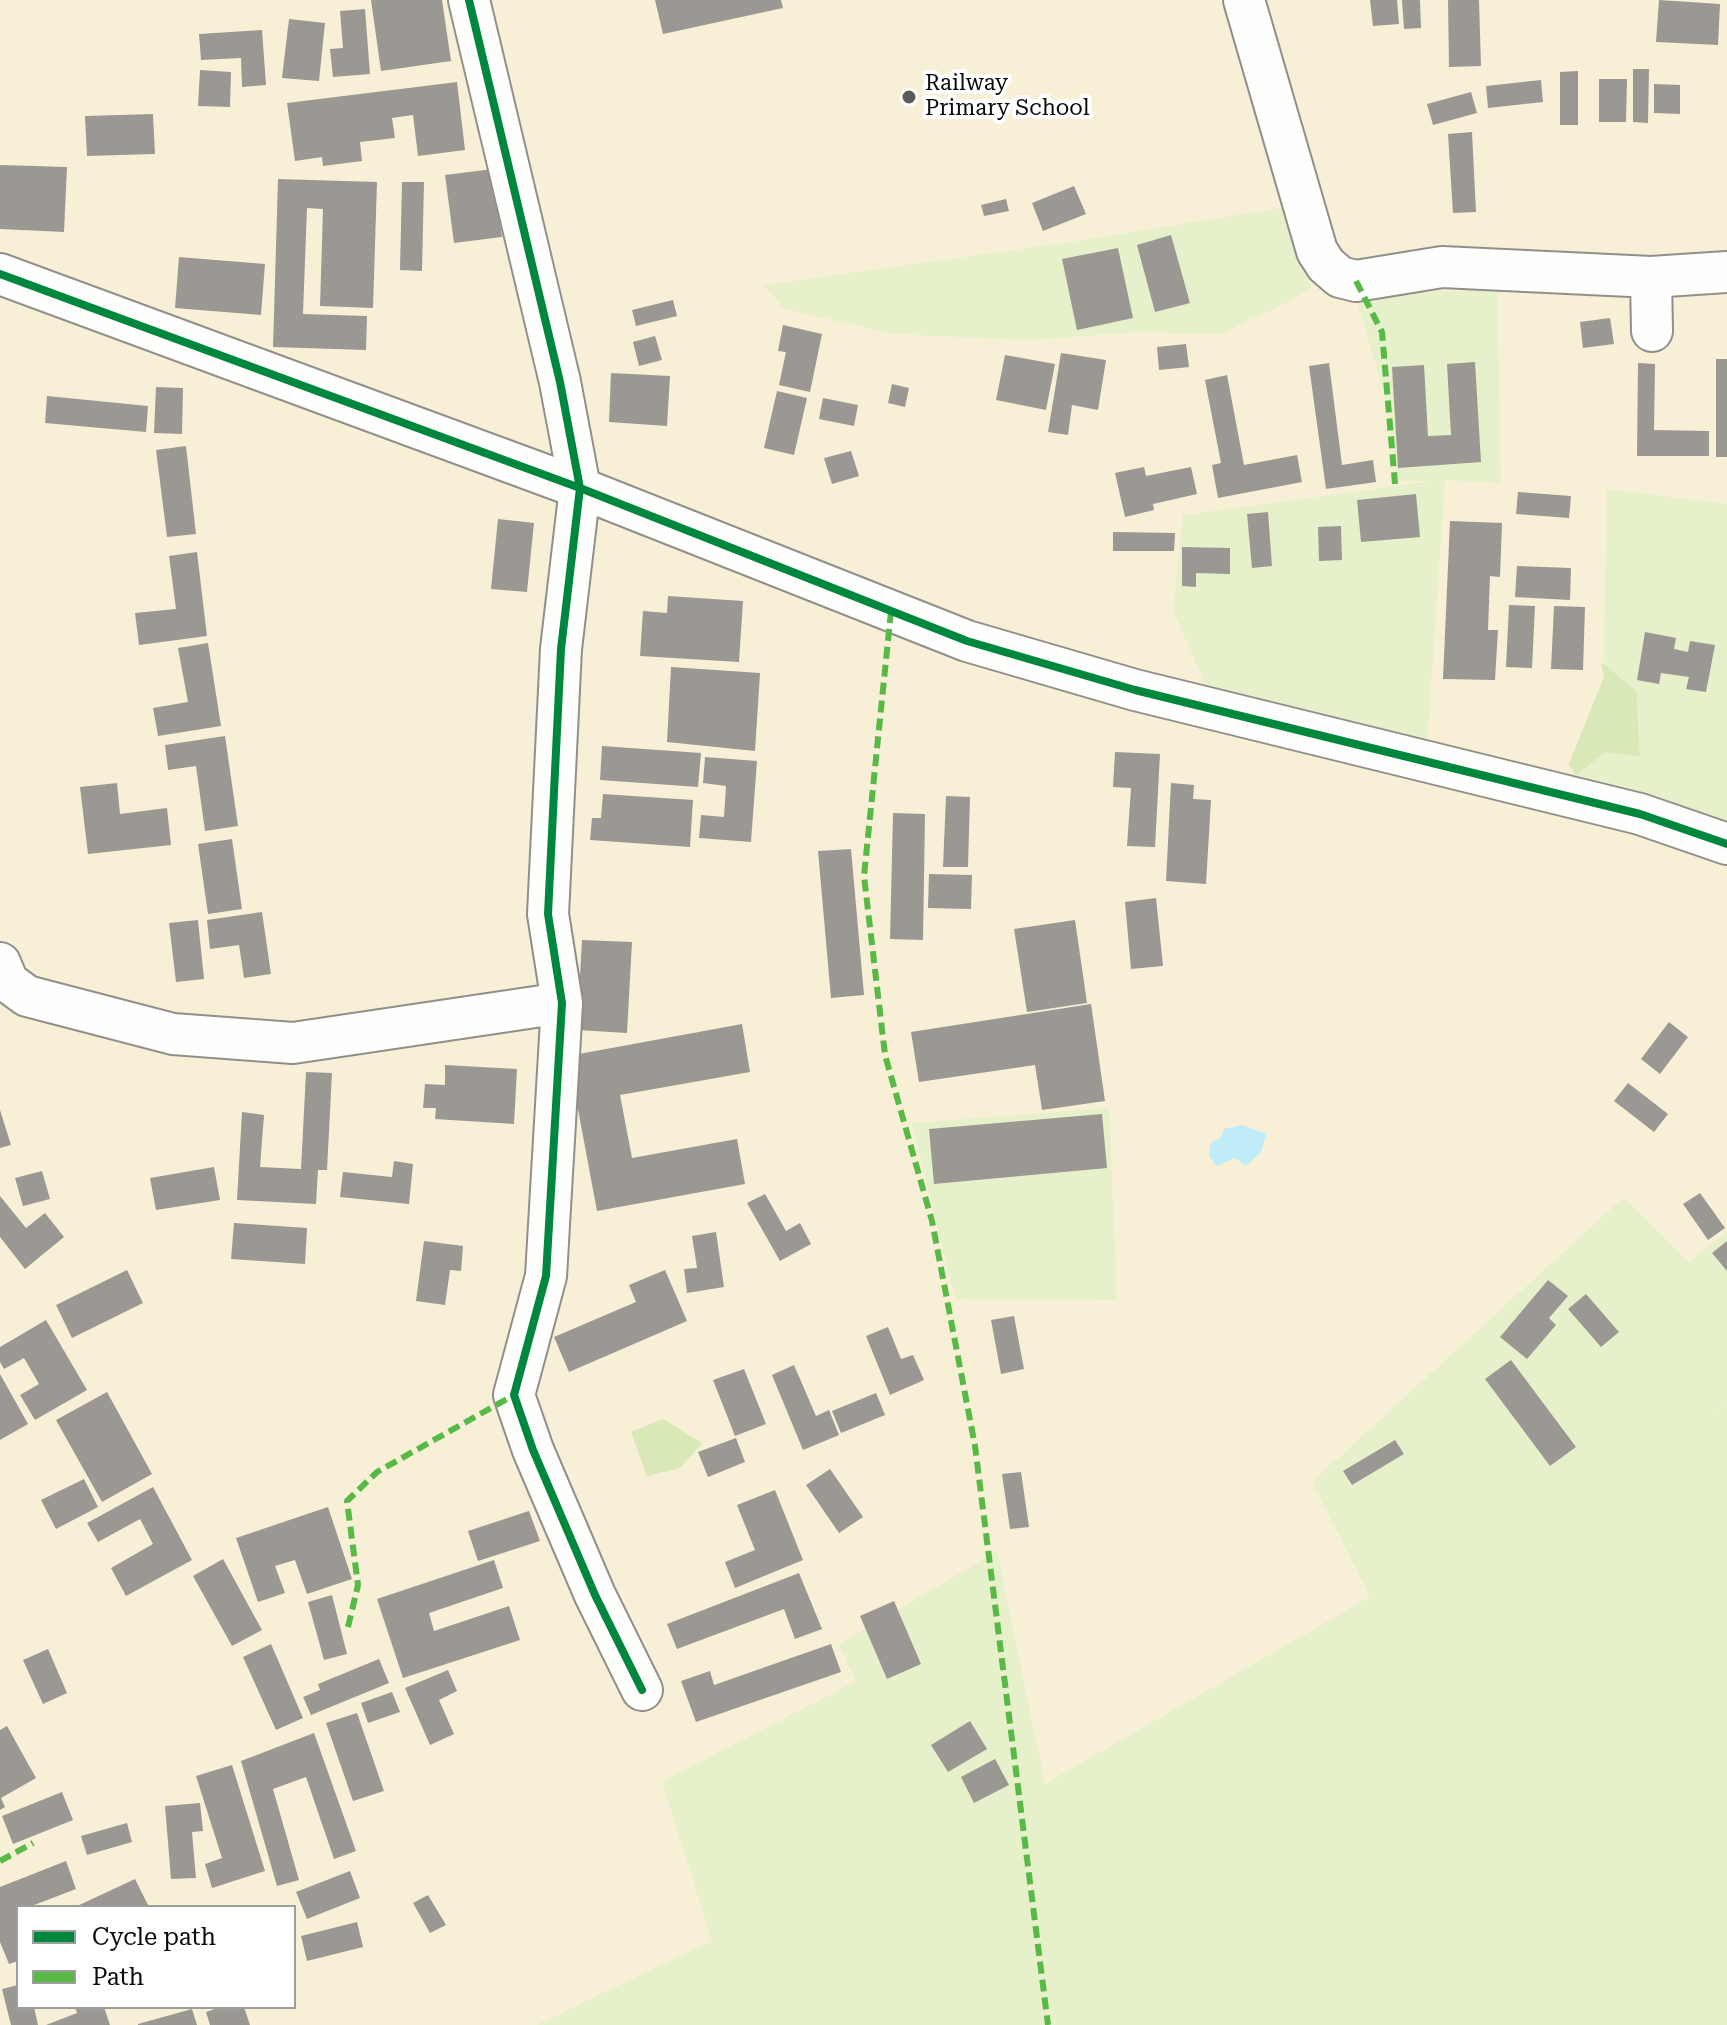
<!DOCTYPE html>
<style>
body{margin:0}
#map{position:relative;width:1727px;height:2025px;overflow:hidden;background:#f9f5ec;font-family:"Roboto Serif",serif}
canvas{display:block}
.legend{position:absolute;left:16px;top:1905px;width:280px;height:104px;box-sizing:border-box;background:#fff;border:2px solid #9d9d9d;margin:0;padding:10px 14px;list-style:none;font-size:24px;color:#090909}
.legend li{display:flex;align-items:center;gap:16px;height:40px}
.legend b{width:40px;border:2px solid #9d9d9d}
</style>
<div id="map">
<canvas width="1727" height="2025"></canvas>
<ul class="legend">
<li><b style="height:10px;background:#00873e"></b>Cycle path</li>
<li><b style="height:10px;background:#58b947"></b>Path</li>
</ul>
</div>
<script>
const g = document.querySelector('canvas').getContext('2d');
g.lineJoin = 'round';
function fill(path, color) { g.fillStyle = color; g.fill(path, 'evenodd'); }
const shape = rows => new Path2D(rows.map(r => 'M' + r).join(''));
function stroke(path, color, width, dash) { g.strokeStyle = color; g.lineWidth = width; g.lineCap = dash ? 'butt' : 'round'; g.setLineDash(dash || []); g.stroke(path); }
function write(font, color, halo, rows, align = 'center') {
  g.font = font + ' "Roboto Serif",serif'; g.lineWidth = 8; g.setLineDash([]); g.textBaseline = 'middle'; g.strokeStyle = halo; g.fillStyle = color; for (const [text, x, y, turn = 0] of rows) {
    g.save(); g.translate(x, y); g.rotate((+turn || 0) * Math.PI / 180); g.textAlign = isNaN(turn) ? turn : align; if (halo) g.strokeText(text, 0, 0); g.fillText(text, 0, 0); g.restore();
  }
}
fill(shape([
 [0,0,1727,0,1727,2025,0,2025],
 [18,1907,294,1907,294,2007,18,2007]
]), '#f7f0d6');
fill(shape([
 [1280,208,1311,287,1282,305,1219,335,1143,332,1028,340,892,334,784,309,764,285,1070,242],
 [1497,289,1501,483,1445,480,1426,759,1219,714,1173,611,1183,515,1432,481,1398,481,1384,393,1355,295],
 [1607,489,1727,504,1727,854,1563,795,1603,704],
 [1109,1108,1117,1300,955,1299,912,1123],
 [1624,1197,1689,1262,1727,1232,1727,1402,1711,1413,1727,1404,1727,2025,536,2025,712,1941,662,1782,856,1681,839,1645,997,1551,1045,1784,1370,1597,1312,1482]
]), '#e6f0ca');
fill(shape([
 [1601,662,1636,691,1640,756,1605,752,1576,775,1569,764,1604,677],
 [663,1419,702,1443,680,1468,647,1476,631,1432]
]), '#d8e8b7');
fill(shape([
 [1242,1125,1266,1134,1261,1152,1246,1166,1235,1158,1217,1166,1209,1156,1210,1144,1221,1137,1224,1129]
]), '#bfecf6');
fill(shape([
 [371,0,442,0,451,61,381,71],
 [655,0,781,0,783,8,663,34],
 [1370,0,1397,0,1399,24,1373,26],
 [1402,0,1420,0,1421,28,1404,29],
 [1448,0,1479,0,1481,66,1449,67],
 [1659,0,1720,4,1718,45,1656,42],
 [365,9,370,74,333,77,330,49,343,48,340,11],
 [289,19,325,23,319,81,282,78],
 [262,30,266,85,242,87,241,58,201,60,199,34],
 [1633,69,1649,69,1648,123,1633,122],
 [200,70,231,72,230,107,198,106],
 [1578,71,1578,125,1560,125,1560,72],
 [1599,79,1627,79,1626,122,1599,122],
 [1541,80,1543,102,1488,108,1486,86],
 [457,82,465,150,418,156,413,115,392,118,395,138,360,142,362,161,323,166,322,157,295,161,287,103],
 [1654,84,1680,85,1680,114,1654,113],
 [1471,92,1477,113,1433,125,1427,104],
 [153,114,155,154,87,156,85,116],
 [1472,132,1476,212,1453,213,1448,134],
 [0,165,67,167,64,232,0,229],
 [493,169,502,237,454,243,445,175],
 [278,179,377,182,373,308,320,306,323,209,307,208,303,314,367,316,366,350,273,347],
 [402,182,424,182,422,271,400,270],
 [1074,186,1086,214,1043,231,1032,203],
 [1006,199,1009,211,984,216,981,205],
 [1171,235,1190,303,1155,312,1137,245],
 [1118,248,1133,318,1077,330,1062,259],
 [179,257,265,264,261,315,175,308],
 [673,300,677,316,636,326,632,310],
 [1610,318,1614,344,1583,348,1580,322],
 [783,325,822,334,810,392,779,385,786,352,778,351],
 [655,336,662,360,639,366,633,342],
 [1186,344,1189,367,1159,370,1157,347],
 [1061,353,1106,360,1098,410,1072,405,1068,435,1048,432],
 [1005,355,1055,364,1046,410,996,400],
 [1716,359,1727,359,1727,457,1716,457],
 [1475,362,1481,462,1398,468,1392,367,1424,365,1428,436,1451,435,1447,364],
 [1329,363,1342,465,1373,460,1376,482,1326,489,1309,366],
 [1638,363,1655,364,1654,430,1709,431,1709,456,1637,456],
 [611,373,670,376,667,426,609,422],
 [1227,375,1244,465,1297,455,1302,482,1218,498,1212,465,1221,463,1205,380],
 [892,384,909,388,905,407,888,403],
 [156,387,183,388,182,434,154,433],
 [777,391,807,398,794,455,764,448],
 [47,396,148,406,146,432,45,423],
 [823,398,858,405,854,426,819,419],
 [186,446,196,534,167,537,156,450],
 [851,451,859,476,832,484,824,458],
 [1144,467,1146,476,1191,467,1197,494,1153,504,1154,510,1125,517,1115,473],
 [1518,492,1571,496,1569,518,1516,514],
 [1416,494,1420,537,1361,542,1357,500],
 [1268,512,1272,566,1252,568,1247,514],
 [498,519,534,523,527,592,491,589],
 [1450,521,1502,523,1500,577,1490,576,1488,630,1498,630,1495,680,1443,679],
 [1341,526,1342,560,1319,561,1318,527],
 [1113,532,1175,533,1174,551,1113,551],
 [1182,547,1230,548,1230,574,1196,573,1196,587,1182,586],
 [197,552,207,636,139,645,135,613,176,609,169,556],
 [1517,566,1571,568,1570,600,1515,597],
 [668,596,743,601,739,662,640,656,643,611,667,613],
 [1509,605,1535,606,1532,668,1506,667],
 [1554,606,1585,607,1583,670,1551,669],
 [1645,632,1676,638,1674,649,1688,652,1690,641,1715,645,1706,692,1686,689,1689,677,1661,673,1659,684,1637,680],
 [208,643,221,726,158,736,153,708,188,702,178,648],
 [671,667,760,673,755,751,667,742],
 [225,736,238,826,205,831,196,766,168,770,165,745],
 [602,746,701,753,698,787,600,780],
 [1115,752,1160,754,1155,847,1127,846,1131,788,1113,787],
 [705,757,757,761,751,842,699,838,701,815,724,817,726,786,703,783],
 [117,783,120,814,167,808,171,845,88,854,80,787],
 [1171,783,1194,785,1193,799,1211,800,1206,884,1166,881],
 [603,794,693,800,690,847,590,840,592,818,601,818],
 [946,796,970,797,968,867,943,867],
 [893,813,925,814,923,940,890,939],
 [232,839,242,909,208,914,198,844],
 [851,849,864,995,831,998,818,851],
 [929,874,972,875,971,909,928,908],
 [1156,898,1163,966,1131,969,1125,902],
 [262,912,271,974,244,978,239,945,210,949,207,920],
 [198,920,204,979,176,982,169,923],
 [1075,920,1087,1003,1027,1012,1014,929],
 [582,940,632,942,627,1033,577,1030],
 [1091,1004,1105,1101,1042,1110,1035,1065,919,1082,911,1032],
 [1669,1022,1688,1037,1660,1074,1641,1059],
 [742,1024,750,1072,620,1095,632,1158,737,1139,745,1184,597,1211,568,1056],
 [445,1065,517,1069,514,1124,435,1119,436,1108,423,1108,425,1084,445,1085],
 [306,1072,332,1073,327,1170,318,1170,316,1204,237,1200,242,1112,264,1115,260,1167,301,1169],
 [1628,1083,1668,1114,1654,1132,1614,1101],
 [0,1110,11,1145,0,1148],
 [1102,1114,1107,1168,934,1184,929,1129],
 [394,1161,413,1164,409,1204,340,1197,343,1172,392,1177],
 [214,1167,220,1200,156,1210,150,1178],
 [42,1171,50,1199,23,1206,15,1178],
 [1700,1193,1725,1228,1708,1240,1683,1204],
 [765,1194,786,1231,800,1223,811,1244,780,1261,747,1203],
 [0,1196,26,1228,45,1213,64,1237,25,1269,0,1237],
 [234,1223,307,1228,305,1264,231,1259],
 [716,1232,724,1287,687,1293,684,1269,697,1268,692,1236],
 [424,1241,463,1246,461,1271,450,1270,445,1305,416,1301],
 [1727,1241,1727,1271,1712,1253],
 [127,1270,143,1303,72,1338,56,1305],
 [665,1270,687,1321,569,1372,554,1337,636,1302,629,1285],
 [1548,1280,1568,1296,1549,1318,1556,1325,1527,1359,1500,1337],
 [1586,1294,1619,1332,1601,1347,1568,1309],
 [1014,1316,1024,1369,1001,1374,991,1320],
 [46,1320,87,1390,35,1420,20,1395,39,1384,24,1358,4,1369,0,1362,0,1347],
 [888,1327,901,1359,913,1355,924,1380,890,1395,866,1336],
 [1511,1360,1576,1447,1550,1466,1485,1379],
 [794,1365,816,1416,829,1410,839,1435,803,1450,772,1375],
 [744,1369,766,1424,735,1436,713,1380],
 [0,1374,28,1424,0,1440],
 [107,1392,152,1474,102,1502,56,1420],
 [876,1393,885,1415,841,1433,832,1411],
 [736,1438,745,1462,708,1477,698,1452],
 [1395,1440,1404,1454,1352,1485,1343,1471],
 [830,1469,863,1517,839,1533,806,1485],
 [1021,1472,1029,1527,1010,1529,1002,1474],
 [84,1479,98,1507,56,1529,41,1500],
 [153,1487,192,1560,126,1596,111,1568,153,1544,140,1519,98,1542,87,1523],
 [775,1490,803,1560,735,1588,725,1562,755,1550,737,1505],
 [328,1507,352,1579,307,1594,295,1560,275,1566,285,1593,258,1602,236,1538],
 [529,1511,540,1541,478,1561,468,1531],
 [223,1559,262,1630,232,1646,193,1576],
 [494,1560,503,1588,429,1613,434,1631,509,1606,520,1640,403,1678,377,1599],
 [799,1573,822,1629,795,1639,784,1609,677,1649,667,1624],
 [332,1595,347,1654,324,1660,308,1602],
 [894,1601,921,1664,887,1679,860,1616],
 [271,1644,303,1718,276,1730,243,1657],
 [831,1644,841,1672,696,1722,681,1681,710,1671,714,1685],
 [48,1649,67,1693,43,1704,23,1660],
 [379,1659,389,1683,311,1715,303,1697,320,1690,318,1684],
 [448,1670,457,1691,439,1700,454,1734,430,1745,405,1688],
 [392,1692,400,1712,368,1723,361,1703],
 [357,1713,384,1791,353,1801,326,1723],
 [970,1721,987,1749,948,1772,931,1745],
 [7,1726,36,1778,1,1798,5,1807,0,1810,0,1730],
 [314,1733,356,1851,334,1859,306,1777,273,1789,299,1880,277,1886,241,1761],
 [995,1759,1009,1785,974,1803,961,1777],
 [232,1765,265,1871,212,1888,205,1864,222,1858,196,1776],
 [62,1792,73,1820,13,1844,2,1816],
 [200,1803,203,1831,192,1832,196,1878,171,1879,165,1806],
 [127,1823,132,1842,87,1855,81,1836],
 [66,1861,76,1889,29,1907,18,1907,18,1961,9,1964,0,1942,0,1887],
 [350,1871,360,1898,307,1919,296,1892],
 [135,1879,149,1907,75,1907],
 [428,1895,446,1925,430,1933,413,1903],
 [357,1922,363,1947,307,1961,301,1936],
 [18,1985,18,2007,34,2007,38,2025,11,2025,2,1989],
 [75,2007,104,2007,110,2025,46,2025,77,2013],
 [221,2007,244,2007,250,2025,210,2025,206,2012],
 [192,2009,197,2025,138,2025,138,2024]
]), '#9b9893');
const minor = shape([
 [469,0,560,382,580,488,561,649,548,914,562,1003,546,1276,514,1395,533,1450,595,1595,642,1690],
 [1244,0,1317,251,1326,265,1340,277,1356,281,1442,267,1651,277,1727,272],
 [0,274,580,488,967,641,1135,690,1640,814,1727,844],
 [1651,277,1652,331],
 [0,963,8,982,27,996,173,1034,293,1043,562,1003]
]);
stroke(minor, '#918f8b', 44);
stroke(minor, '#fefefc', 40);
stroke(shape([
 [1356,281,1382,332,1395,484],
 [891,611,864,876,885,1055,932,1221,975,1446,1048,2025],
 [348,1627,358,1585,347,1501,377,1472,514,1395],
 [0,1861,33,1843]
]), '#58b947', 6, [12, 6]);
stroke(shape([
 [469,0,560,382,580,488,561,649,548,914,562,1003,546,1276,514,1395,533,1450,595,1595,642,1690],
 [0,274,580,488,967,641,1135,690,1640,814,1727,844]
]), '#00873e', 8);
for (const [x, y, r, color] of [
 [909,97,8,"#5d5c58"]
]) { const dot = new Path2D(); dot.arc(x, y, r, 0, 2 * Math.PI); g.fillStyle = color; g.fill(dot); stroke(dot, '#fff', 3); }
write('22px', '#090909', '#fff', [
 ["Railway",925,84],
 ["Primary School",925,109]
], 'left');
</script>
